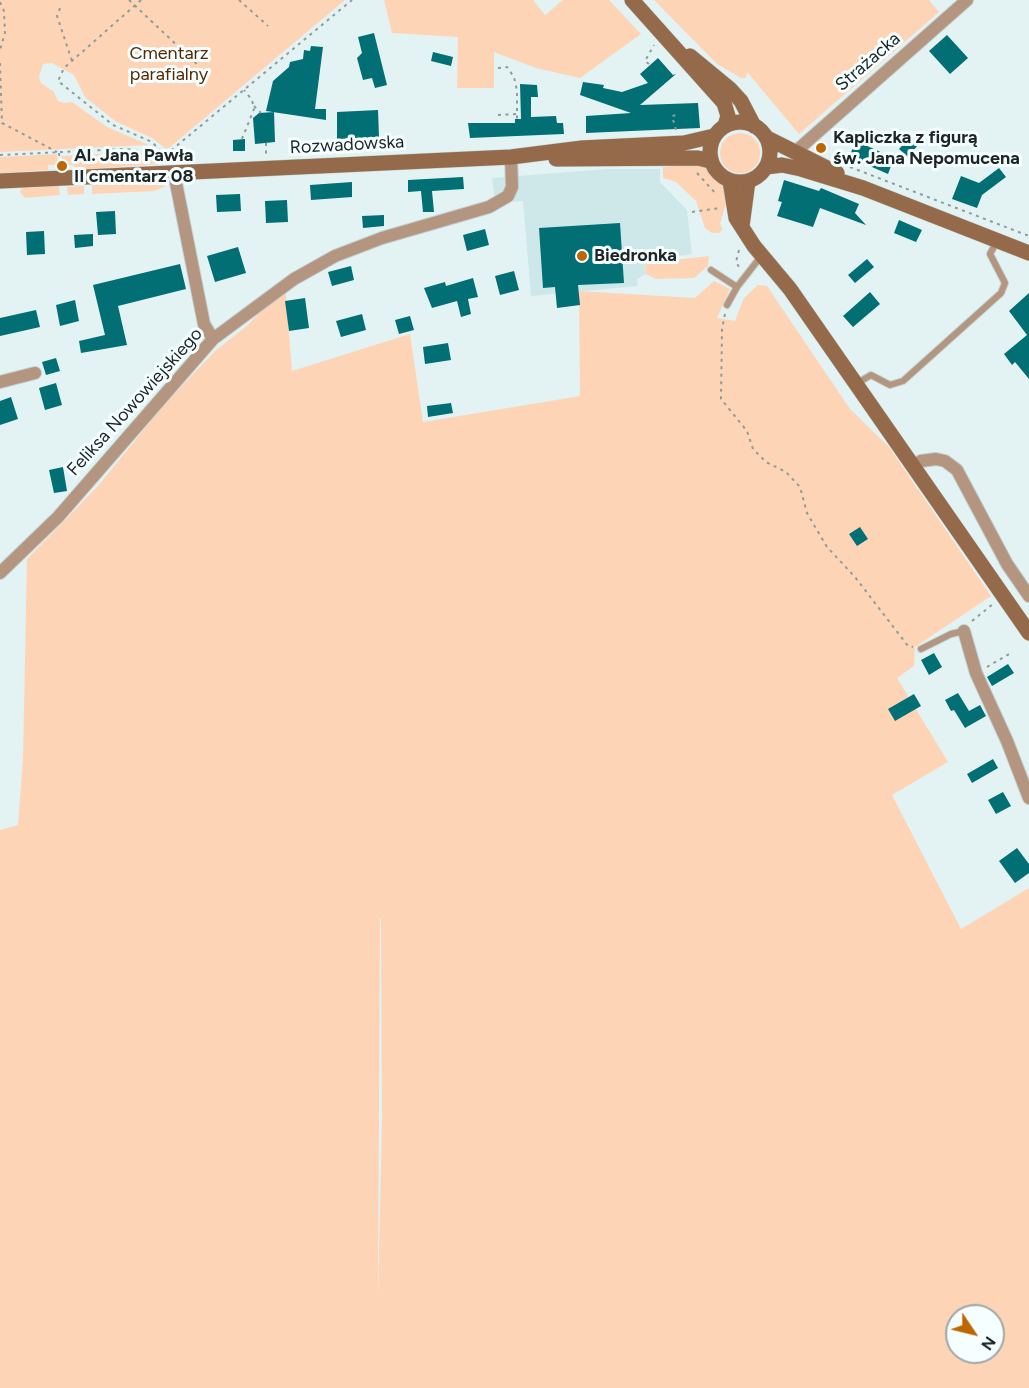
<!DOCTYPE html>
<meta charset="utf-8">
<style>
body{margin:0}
#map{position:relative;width:1029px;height:1388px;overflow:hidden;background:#e3f3f3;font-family:Figtree,sans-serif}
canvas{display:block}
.north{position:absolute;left:945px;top:1304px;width:60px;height:60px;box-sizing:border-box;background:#f5ffff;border:2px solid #9fa8a8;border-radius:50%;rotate:125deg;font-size:16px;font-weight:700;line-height:24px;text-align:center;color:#1f2525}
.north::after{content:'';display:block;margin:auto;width:21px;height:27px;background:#be6602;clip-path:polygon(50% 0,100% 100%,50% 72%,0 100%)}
</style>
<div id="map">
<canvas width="1029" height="1388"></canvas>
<div class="north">N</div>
</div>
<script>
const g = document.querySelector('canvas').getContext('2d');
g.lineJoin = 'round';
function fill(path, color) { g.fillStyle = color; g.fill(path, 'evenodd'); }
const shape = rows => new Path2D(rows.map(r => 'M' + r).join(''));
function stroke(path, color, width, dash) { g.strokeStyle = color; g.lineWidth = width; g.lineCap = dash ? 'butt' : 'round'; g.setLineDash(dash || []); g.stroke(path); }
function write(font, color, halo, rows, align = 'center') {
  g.font = font + ' Figtree,sans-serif'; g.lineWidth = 6; g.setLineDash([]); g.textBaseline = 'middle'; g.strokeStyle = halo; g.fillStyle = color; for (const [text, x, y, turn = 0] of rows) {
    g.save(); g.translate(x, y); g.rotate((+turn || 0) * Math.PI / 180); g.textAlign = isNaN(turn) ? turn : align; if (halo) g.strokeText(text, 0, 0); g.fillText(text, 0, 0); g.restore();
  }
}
fill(shape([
 [607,169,660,169,660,182,687,210,692,254,644,261,646,274,637,279,638,286,531,296,523,201,495,203,492,178]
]), '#cee8e9');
fill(shape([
 [0,0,345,0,170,147,166,149,152,138,115,121,85,97,74,75,52,63,43,64,39,77,41,83,54,92,58,101,64,103,72,102,107,127,149,145,0,152],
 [384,0,533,0,545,15,563,0,609,0,641,34,580,78,536,68,494,52,494,88,457,88,458,37,392,33],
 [654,0,929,0,939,12,799,134,747,72,746,78,741,78,717,64],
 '720 153a20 20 0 1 1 40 0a20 20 0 1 1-40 0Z',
 [137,152,159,155,161,164,74,170,74,165,62,165,62,156],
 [57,154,58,165,48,165,48,170,0,173,0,157],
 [694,164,703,166,724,186,727,200,720,224,723,229,719,233,712,233,705,228,696,201,676,182,663,178,663,167],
 [155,182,166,186,154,191,92,194,92,185],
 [59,186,60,195,25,198,20,192,22,188],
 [84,186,84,194,68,195,67,187],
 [709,256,708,266,694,278,656,279,646,274,645,263],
 [714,281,730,289,717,318,735,321,744,298,758,285,767,286,850,409,889,447,991,596,915,647,914,666,897,678,948,762,892,795,961,929,1029,888,1029,1388,0,1388,0,830,18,825,23,760,27,559,98,486,163,406,215,351,248,325,285,284,292,371,410,334,423,422,580,396,579,291,695,298],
 [381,919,382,1120,378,1298,380,919],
 [957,1316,993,1316,993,1352,957,1352]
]), '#fed4b6');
fill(shape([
 [374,33,387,85,375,88,372,78,363,80,357,58,362,53,358,37],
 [947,35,968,58,950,74,929,51],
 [311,46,323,47,315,109,326,109,326,120,266,111,273,81,289,67,290,62,303,59,304,50,310,51],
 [433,52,453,57,451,66,431,61],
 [658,58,673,75,676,74,640,105,698,103,700,128,586,133,586,116,631,113,580,95,583,82,604,85,603,88,622,92,648,83,640,74],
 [520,84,537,85,538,97,531,97,531,117,556,116,557,123,563,123,564,134,470,138,468,123,515,123,515,119,521,119],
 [378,110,379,137,337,139,337,112],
 [274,112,275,142,255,144,253,118,259,113],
 [910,137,918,145,908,157,899,149],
 [245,139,245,151,233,151,233,140],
 [856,141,894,158,888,174,849,157],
 [999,168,1006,177,982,195,977,208,952,199,961,176,979,183],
 [463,177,464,189,432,191,434,212,423,212,421,191,408,192,408,180],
 [784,180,819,191,821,188,859,204,855,213,866,225,820,208,813,227,777,216,782,202,778,201],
 [352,182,352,197,311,200,310,185],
 [240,194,241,211,217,212,216,195],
 [287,200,288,222,266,223,265,201],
 [115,211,116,234,98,235,96,212],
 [384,215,384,226,363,228,362,216],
 [899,220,922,230,916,242,894,233],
 [620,223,624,283,578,285,580,305,557,308,555,287,543,288,539,228],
 [485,229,489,245,467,251,463,235],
 [44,231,45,254,27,255,26,232],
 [93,234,93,246,75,248,74,235],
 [238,247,246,273,215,282,207,256],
 [867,259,874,267,855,283,848,275],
 [180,264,186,289,118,306,127,345,81,353,79,341,105,335,93,285],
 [351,266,354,280,332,286,328,272],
 [514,271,519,290,500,295,495,276],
 [473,278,478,297,468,299,471,314,461,317,457,301,432,308,424,288,445,282,446,286],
 [870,292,880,304,853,327,843,316],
 [1029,293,1029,379,1015,362,1012,365,1004,354,1027,335,1009,311],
 [305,298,309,328,289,331,285,301],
 [75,300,79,321,60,326,56,305],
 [36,310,40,327,0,336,0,318],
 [362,314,366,330,341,337,336,321],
 [410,316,414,330,399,334,395,320],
 [448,343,451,360,425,364,423,347],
 [56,358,60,371,46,375,42,362],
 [56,383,62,405,45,410,39,388],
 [11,397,18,419,0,425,0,401],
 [451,403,453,413,428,417,427,406],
 [63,467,67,491,54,493,49,470],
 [860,527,868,539,857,546,849,534],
 [934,653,942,667,929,675,921,660],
 [1008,664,1014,673,992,686,987,677],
 [958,693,969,711,980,705,986,716,965,728,954,710,951,711,945,700],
 [914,694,921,706,895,721,888,709],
 [993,759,998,768,972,783,967,774],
 [1003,792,1011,806,996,814,988,800],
 [1017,848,1029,864,1029,873,1015,883,999,861]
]), '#016f73');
const lane = shape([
 [711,270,737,287,762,255],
 [727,305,737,287],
 [856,384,871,375,890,385,903,381,1001,293,1005,283,990,254,997,241],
 [921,649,951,634,964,631]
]);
const street = shape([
 [794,153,967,0],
 [174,173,204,324,213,339],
 [0,382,35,373],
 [913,466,921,461,936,459,945,461,957,470,1007,564,1029,596],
 [0,573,58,517,213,339,294,279,335,256,382,238,489,207,508,196,512,187,511,157],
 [964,631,976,673,1007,741,1029,798]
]);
const secondary = shape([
 [632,0,724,103,728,116,725,126],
 [690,56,730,89,741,101,754,126],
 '710 152a30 30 0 1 1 60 0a30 30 0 1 1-60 0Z',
 [767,138,837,173],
 [556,159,698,158,710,161],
 [766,167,782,165,801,169,863,188,1029,253],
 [0,181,511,157,582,148,684,143,714,136],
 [730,181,736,218,754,246,790,289,1029,633],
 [742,226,748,181]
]);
stroke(lane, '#c0cece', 8);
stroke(street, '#c0cece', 14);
stroke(secondary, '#c0cece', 16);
stroke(shape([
 [129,0,200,67],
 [141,0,64,68,58,81,113,125,152,142,167,158],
 [239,0,268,26],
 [0,2,4,11,5,33,0,50],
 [60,8,57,16,72,61],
 [0,63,2,123,57,152],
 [649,64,645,61,654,45],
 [498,68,507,67,514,77,517,91,517,119],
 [254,106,261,113],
 [498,115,517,114],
 [676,130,672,116,677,115],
 [242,139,254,109,252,100,244,90],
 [266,143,266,155],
 [59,153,60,165],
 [0,155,125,149,168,153,352,0],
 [850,167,1029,236],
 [697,173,717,195],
 [692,212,720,208],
 [739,250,736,262,739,267],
 [725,314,722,329,721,399,747,431,753,449,766,462,786,472,800,487,807,513,827,547,855,577,908,646,913,647],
 [972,621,993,604],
 [987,667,1009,654]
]), '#909b9b', 2, [3, 4.5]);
stroke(lane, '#b39580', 6);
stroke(street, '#b39580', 12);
stroke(secondary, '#946a4a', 15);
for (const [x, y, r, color] of [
 [821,148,6,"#be6602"],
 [62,166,6,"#be6602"],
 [582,256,6,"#be6602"]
]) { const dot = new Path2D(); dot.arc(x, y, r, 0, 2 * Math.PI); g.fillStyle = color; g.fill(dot); stroke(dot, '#f5ffff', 2); }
write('18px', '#542900', '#f5ffff', [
 ["Cmentarz",169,54],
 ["parafialny",169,75]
]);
write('18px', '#1f2525', '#f5ffff', [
 ["Strażacka",868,62,-41],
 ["Rozwadowska",347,145,-3],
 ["Feliksa Nowowiejskiego",135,402,-48]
]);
write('bold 18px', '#1f2525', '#f5ffff', [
 ["Kapliczka z figurą",833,138],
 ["św. Jana Nepomucena",833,159],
 ["Al. Jana Pawła",74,156],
 ["II cmentarz 08",74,177],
 ["Biedronka",594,256]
], 'left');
</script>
